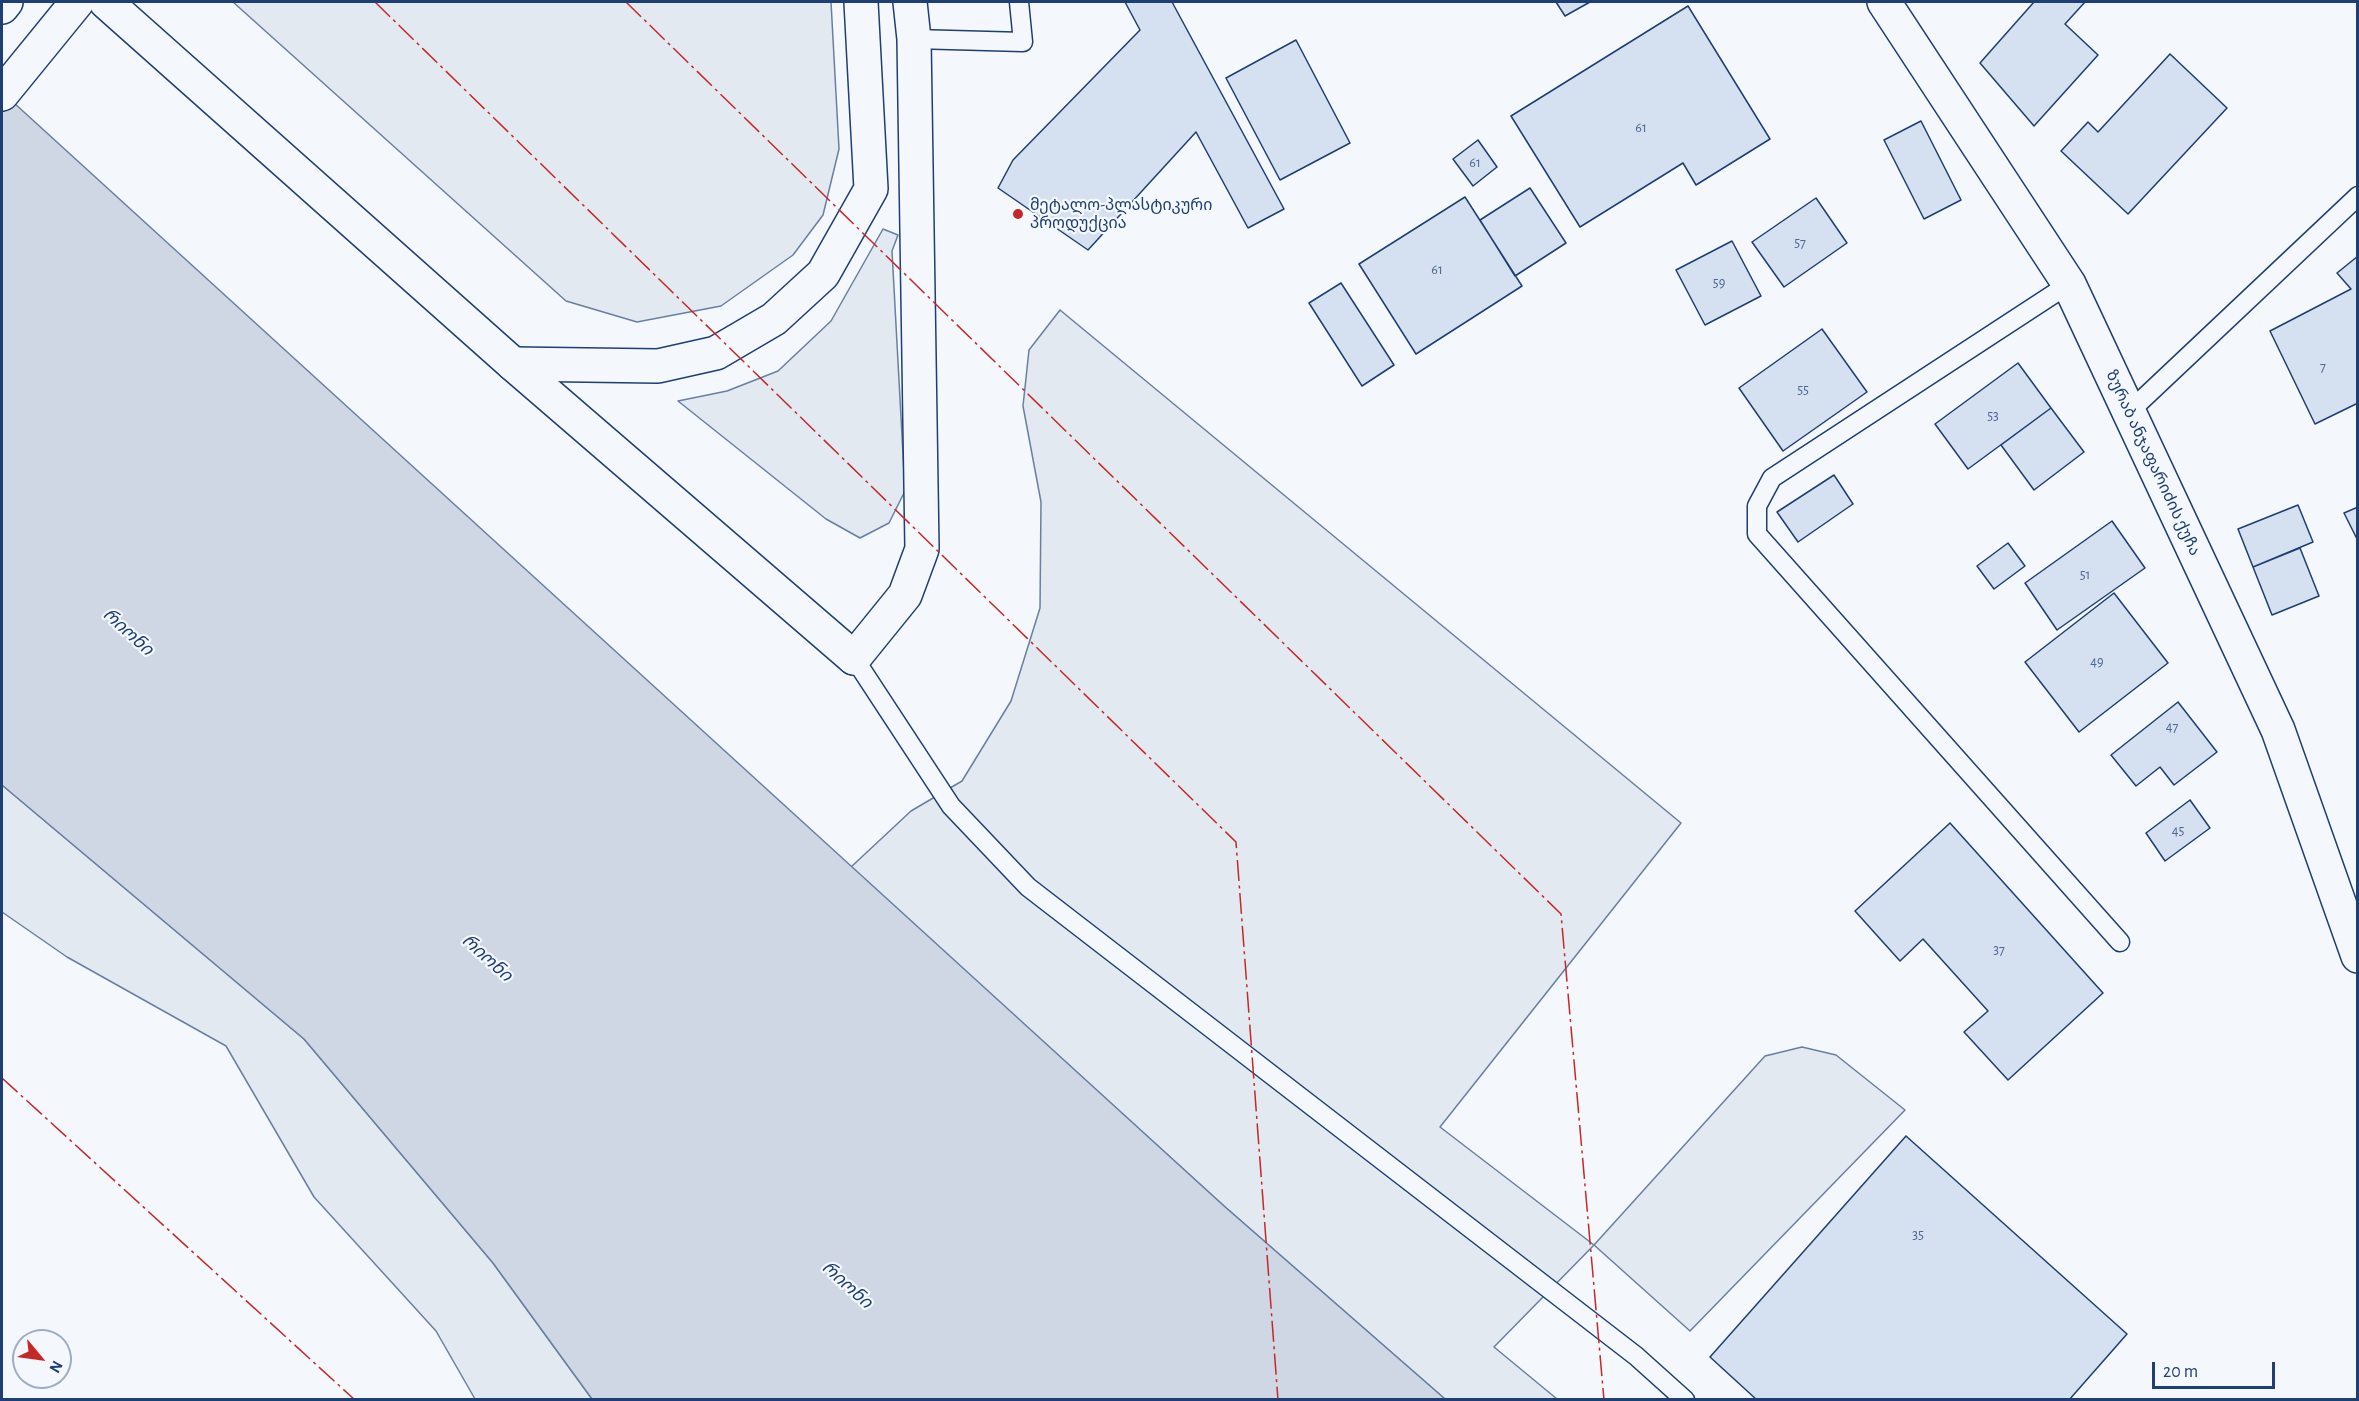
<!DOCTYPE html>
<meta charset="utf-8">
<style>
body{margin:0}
#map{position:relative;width:2359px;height:1401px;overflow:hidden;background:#f4f7fb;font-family:"Alegreya Sans",sans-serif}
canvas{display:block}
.frame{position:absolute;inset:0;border:3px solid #1d3f73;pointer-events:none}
.north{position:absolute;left:12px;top:1329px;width:60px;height:60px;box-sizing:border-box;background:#f4f7fb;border:2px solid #9eadc5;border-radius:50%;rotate:119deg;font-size:16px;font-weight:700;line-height:24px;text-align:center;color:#1d3f73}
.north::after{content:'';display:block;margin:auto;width:21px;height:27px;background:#c62828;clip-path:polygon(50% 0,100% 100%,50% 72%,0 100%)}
.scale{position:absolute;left:2152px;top:1362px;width:123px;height:27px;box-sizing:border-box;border:3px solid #1d3f73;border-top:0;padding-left:8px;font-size:18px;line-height:21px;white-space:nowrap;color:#1d3f73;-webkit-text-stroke:4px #f4f7fb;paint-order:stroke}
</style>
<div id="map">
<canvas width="2359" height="1401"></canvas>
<div class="frame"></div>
<div class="north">N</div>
<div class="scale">20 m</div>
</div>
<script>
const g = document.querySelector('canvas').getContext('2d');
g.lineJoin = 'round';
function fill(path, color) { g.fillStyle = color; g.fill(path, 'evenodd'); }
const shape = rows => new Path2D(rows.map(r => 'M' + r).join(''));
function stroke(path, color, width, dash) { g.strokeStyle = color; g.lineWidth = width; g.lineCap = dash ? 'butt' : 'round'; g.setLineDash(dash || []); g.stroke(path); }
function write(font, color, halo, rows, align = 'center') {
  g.font = font + ' "Alegreya Sans","Noto Sans Georgian",sans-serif'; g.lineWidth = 4.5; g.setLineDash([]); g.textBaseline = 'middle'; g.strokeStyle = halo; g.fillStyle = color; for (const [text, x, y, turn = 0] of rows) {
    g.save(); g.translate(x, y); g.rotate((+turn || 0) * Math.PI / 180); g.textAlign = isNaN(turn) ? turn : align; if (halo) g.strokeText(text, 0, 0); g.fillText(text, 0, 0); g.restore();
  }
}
const green = shape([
 [233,2,831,2,839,149,823,215,793,255,721,306,637,322,566,301,233,2],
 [883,229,898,235,892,251,905,491,889,523,860,538,826,519,678,401,727,391,778,371,831,321,883,229],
 [1060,310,1681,823,1440,1127,1594,1245,1765,1056,1802,1047,1836,1055,1905,1110,1690,1331,1594,1245,1494,1347,1557,1399,1445,1399,1224,1206,851,867,911,811,962,781,1011,701,1040,608,1041,502,1023,406,1029,350,1060,310],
 [2,785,304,1039,493,1263,592,1399,475,1399,436,1331,314,1197,226,1046,67,957,2,912,2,785]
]);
fill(green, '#e3e9f0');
stroke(green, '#687fa3', 1.5);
const water = shape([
 [2,92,1224,1206,1445,1399,592,1399,493,1263,304,1039,2,785,2,92]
]);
fill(water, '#cfd7e4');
stroke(water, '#687fa3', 1.5);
const building = shape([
 [1125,2,1172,2,1284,209,1248,228,1196,132,1088,250,998,188,1013,160,1140,30,1125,2],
 [1556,2,1590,2,1565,16,1556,2],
 [2034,2,2085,2,2065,24,2098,55,2034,126,1980,63,2034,2],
 [1688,6,1770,139,1696,185,1683,163,1580,227,1511,116,1688,6],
 [1296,40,1350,143,1280,180,1226,78,1296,40],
 [2170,54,2227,108,2128,214,2061,151,2088,122,2098,132,2170,54],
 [1921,121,1961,200,1924,219,1884,140,1921,121],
 [1478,140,1497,167,1473,186,1453,159,1478,140],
 [1530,188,1566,243,1515,276,1480,220,1530,188],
 [1465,197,1522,286,1416,354,1359,264,1465,197],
 [1816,198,1847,243,1784,287,1752,242,1816,198],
 [1732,241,1761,296,1705,325,1676,270,1732,241],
 [2358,256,2358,403,2315,424,2270,331,2351,289,2337,273,2358,256],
 [1341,283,1394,365,1362,386,1309,303,1341,283],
 [1822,329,1867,392,1783,451,1739,388,1822,329],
 [2018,363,2051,408,1968,469,1935,424,2018,363],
 [2051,408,2084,452,2034,490,2001,445,2051,408],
 [1834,475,1853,504,1798,542,1777,512,1834,475],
 [2298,505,2313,542,2253,567,2238,529,2298,505],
 [2358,507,2358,541,2344,513,2358,507],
 [2112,521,2145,568,2057,630,2025,583,2112,521],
 [2008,543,2025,566,1994,589,1977,566,2008,543],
 [2300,548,2319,596,2272,615,2253,567,2300,548],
 [2114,593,2168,663,2079,732,2025,662,2114,593],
 [2178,702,2217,752,2174,785,2160,767,2136,786,2111,755,2178,702],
 [2190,800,2210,828,2165,861,2146,833,2190,800],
 [1950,823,2103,993,2008,1080,1964,1032,1988,1011,1923,939,1900,961,1855,911,1950,823],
 [1906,1136,2127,1334,2069,1400,1757,1400,1710,1357,1906,1136]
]);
fill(building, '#d5e0f0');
stroke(building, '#1d3f73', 1.5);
const service = shape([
 [914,39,1023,42,1019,2],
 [2069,284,1772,478,1757,506,1757,534,2120,942],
 [2129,412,2358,196],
 [854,658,951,806,1028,887,1636,1356,1685,1400]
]);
const minor = shape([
 [1884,2,2069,284,2278,730,2358,956]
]);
const tertiary = shape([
 [106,2,513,364,854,658]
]);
const primary = shape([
 [2,7,6,2],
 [2,94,77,2],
 [513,364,658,366,716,353,774,319,823,274,871,189,861,2],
 [854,658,905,595,922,549,914,39,910,2]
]);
stroke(service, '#1d3f73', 21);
stroke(minor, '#1d3f73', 36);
stroke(tertiary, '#1d3f73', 36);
stroke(primary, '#1d3f73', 36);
stroke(service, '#f4f7fb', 18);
stroke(minor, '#f4f7fb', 33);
stroke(tertiary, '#f4f7fb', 33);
stroke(primary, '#f4f7fb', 33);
stroke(shape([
 [375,2,1236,842,1278,1400],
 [626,2,1561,914,1604,1400],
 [2,1078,355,1400]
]), '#c62828', 1.5, [21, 4.5, 3, 4.5]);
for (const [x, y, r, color] of [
 [1018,214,6,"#c62828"]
]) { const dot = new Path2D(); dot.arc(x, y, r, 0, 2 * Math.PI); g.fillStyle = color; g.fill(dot); stroke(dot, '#f4f7fb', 2); }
write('14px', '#4b6792', null, [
 ["61",1641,128],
 ["61",1475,163],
 ["57",1800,243],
 ["61",1437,270],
 ["59",1719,283],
 ["7",2323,367],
 ["55",1803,390],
 ["53",1993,416],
 ["51",2085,575],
 ["49",2097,662],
 ["47",2172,727],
 ["45",2178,831],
 ["37",1999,950],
 ["35",1918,1235]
]);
write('16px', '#1d3f73', '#f4f7fb', [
 ["მეტალო-პლასტიკური",1030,205],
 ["პროდუქცია",1030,223]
], 'left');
write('16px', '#1d3f73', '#f4f7fb', [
 ["ზურაბ ანჯაფარიძის ქუჩა",2153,463,65]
]);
write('italic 18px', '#1d3f73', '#f4f7fb', [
 ["რიონი",128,632,42],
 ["რიონი",487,958,42],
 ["რიონი",847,1285,42]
]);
</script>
